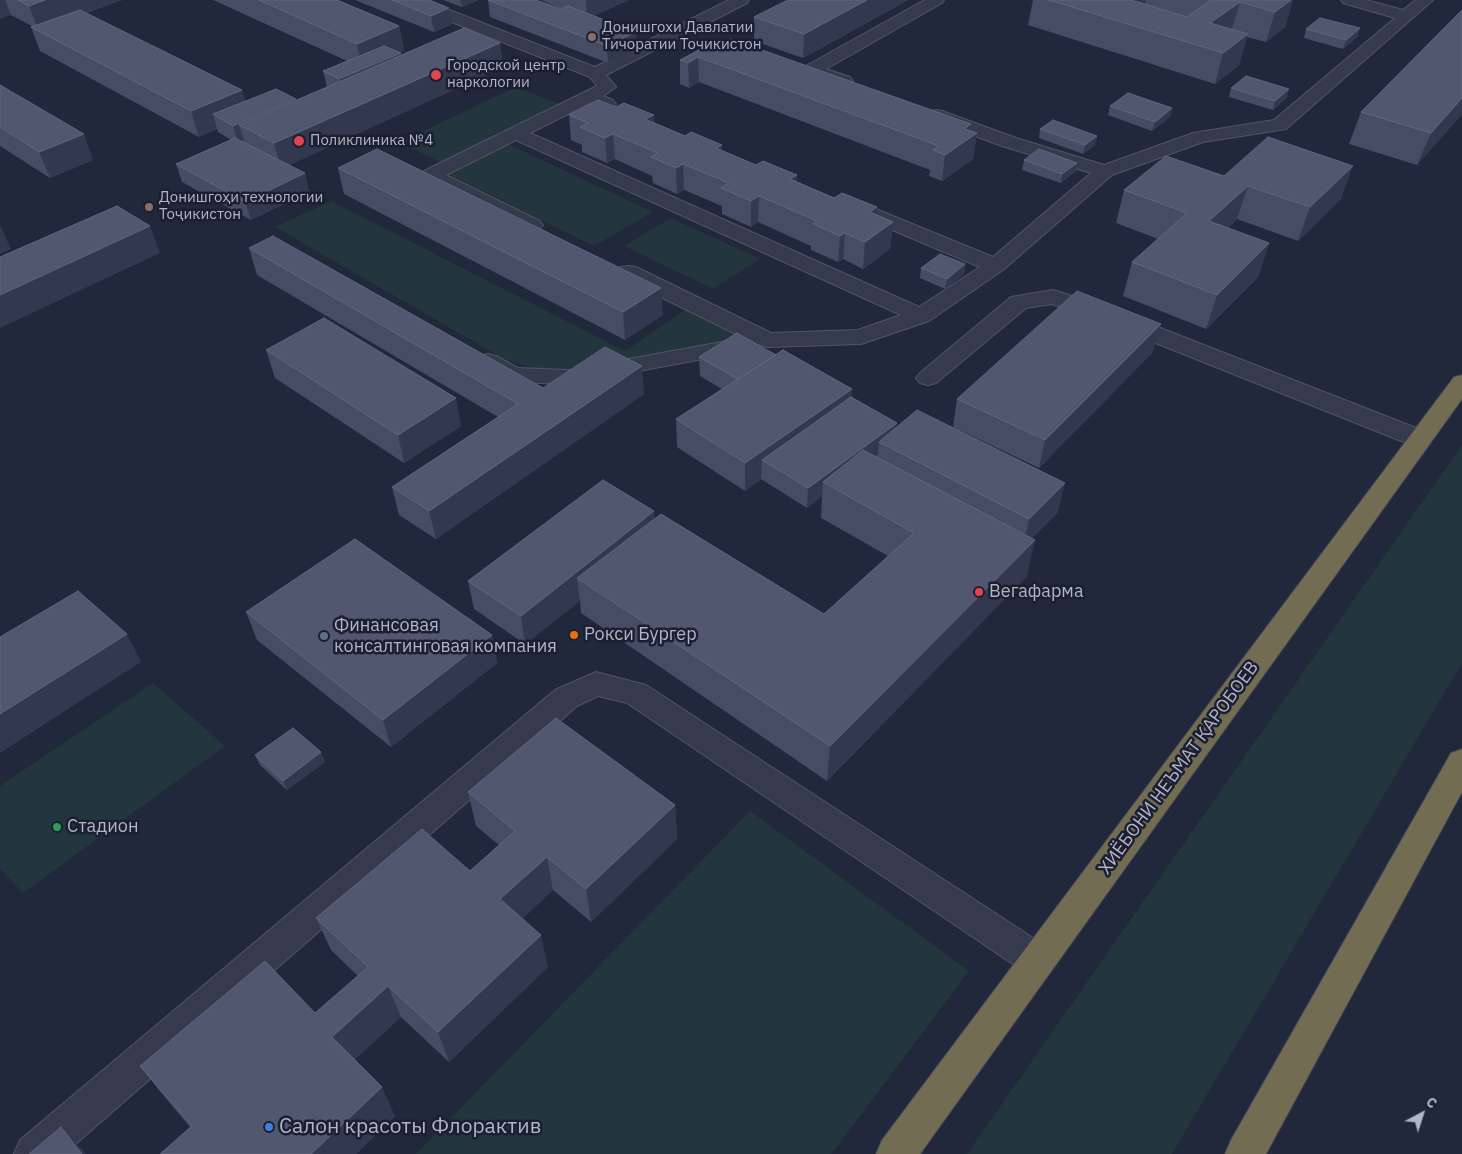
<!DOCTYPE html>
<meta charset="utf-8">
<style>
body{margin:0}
#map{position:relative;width:1462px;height:1154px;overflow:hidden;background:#21283c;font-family:"IBM Plex Sans",sans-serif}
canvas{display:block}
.north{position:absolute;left:1397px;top:1089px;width:50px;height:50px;-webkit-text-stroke:4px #1b1f31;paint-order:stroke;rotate:40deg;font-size:14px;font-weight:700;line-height:20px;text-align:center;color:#b0b5c8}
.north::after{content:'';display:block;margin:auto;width:18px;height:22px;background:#b0b5c8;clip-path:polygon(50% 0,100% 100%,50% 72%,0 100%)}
</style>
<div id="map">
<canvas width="1462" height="1154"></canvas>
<div class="north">С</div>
</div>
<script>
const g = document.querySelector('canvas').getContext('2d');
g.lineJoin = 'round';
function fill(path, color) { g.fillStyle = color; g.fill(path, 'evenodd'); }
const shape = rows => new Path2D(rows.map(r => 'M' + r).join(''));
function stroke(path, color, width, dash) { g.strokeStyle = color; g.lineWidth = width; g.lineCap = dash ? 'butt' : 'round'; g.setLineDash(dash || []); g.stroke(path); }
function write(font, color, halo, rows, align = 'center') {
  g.font = font + ' "IBM Plex Sans",sans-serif'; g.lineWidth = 5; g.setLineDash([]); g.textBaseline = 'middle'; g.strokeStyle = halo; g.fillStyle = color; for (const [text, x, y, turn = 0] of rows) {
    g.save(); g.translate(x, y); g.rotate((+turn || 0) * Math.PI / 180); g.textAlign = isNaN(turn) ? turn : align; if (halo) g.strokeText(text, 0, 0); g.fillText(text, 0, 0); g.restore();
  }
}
fill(shape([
 [516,87,559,104,442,163,400,142],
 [506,143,653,212,594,246,446,173],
 [331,201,625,351,685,310,743,338,583,369,534,368,506,360,275,227],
 [671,218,760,259,713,289,624,246],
 [1462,445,1462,663,1172,1154,967,1154],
 [153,683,225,746,23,893,0,869,0,786],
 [750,811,969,971,831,1154,416,1154]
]), '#23353d');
const minor = shape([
 [402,0,424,0,595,67,729,0,749,0,747,3,606,75,616,87,603,96,613,100,616,104,613,108,607,109,590,103,530,133,919,307,980,267,852,213,849,209,852,205,859,203,866,205,993,257,1091,173,1002,146,930,119,927,115,930,111,936,110,942,111,1016,138,1104,165,1193,133,1274,120,1395,18,1343,3,1341,0,1366,0,1403,10,1416,0,1433,0,1286,129,1203,142,1112,175,1003,270,929,321,861,344,767,347,757,344,754,349,746,351,569,384,513,382,505,380,480,366,476,361,480,356,488,354,496,356,518,368,569,370,744,338,620,277,617,272,620,267,628,266,636,267,771,333,858,330,901,315,516,140,446,175,540,221,543,225,540,229,533,231,526,229,424,179,421,175,424,171,597,86,590,77,404,3,402,0],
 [925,0,944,0,942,3,826,69,850,77,853,81,850,85,844,86,838,85,806,74,803,70,806,66,925,0],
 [1053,290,1099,304,1429,433,1432,439,1429,445,1420,447,1411,445,1083,314,1052,304,1026,308,936,383,928,385,920,383,916,378,920,373,1011,297,1053,290],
 [596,672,646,685,1050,949,1056,961,1050,973,1038,977,1026,973,627,703,598,696,577,706,64,1154,14,1154,20,1140,555,690,596,672]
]);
const highway = shape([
 [1462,375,1462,399,920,1154,876,1154,882,1140,1454,377,1462,375],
 [1462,749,1462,792,1266,1154,1225,1154,1231,1140,1451,753,1462,749]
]);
stroke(minor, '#505567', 2);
stroke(highway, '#3d4254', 2);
fill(minor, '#353a4c');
fill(highway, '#726c52');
fill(shape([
 [0,0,122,0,86,13,242,90,245,101,296,100,327,87,323,71,347,61,213,0,337,0,399,26,404,50,400,52,401,53,401,55,500,43,503,67,289,165,305,173,309,192,251,220,182,182,176,164,231,140,218,132,217,129,199,137,40,51,31,27,32,26,11,15],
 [355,0,429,0,452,24,434,32],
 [443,0,479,0,462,7],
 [488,0,561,9,562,9,541,0,629,0,593,16,636,32,637,49,608,63,490,17],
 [788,0,908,0,803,58,754,41,754,17],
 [1033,0,1293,0,1285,27,1266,42,1247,37,1239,65,1215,84,1028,25],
 [1462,10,1462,114,1417,165,1349,144,1361,112],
 [1360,28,1357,37,1343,49,1304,38,1306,29],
 [718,40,977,133,973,159,942,181,929,176,930,170,699,82,689,88,680,84,680,60],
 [0,85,93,160,50,178,0,146],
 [1231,88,1287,97,1273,110,1229,97],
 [1110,106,1172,108,1170,117,1152,131,1108,115],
 [569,115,654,123,685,136,722,145,722,151,756,165,797,175,797,182,893,222,890,249,863,269,843,259,838,262,811,250,811,246,758,222,751,227,722,214,722,206,684,190,677,194,653,183,652,176,615,159,607,163,582,152,582,145,571,140],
 [1040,129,1095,145,1083,154,1039,138],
 [1024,160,1077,163,1075,172,1061,183,1022,170],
 [338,168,663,315,625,340,344,194],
 [1224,176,1341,199,1298,241,1237,219,1228,228,1269,243,1258,277,1206,329,1123,296,1132,262,1158,239,1116,223,1124,190],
 [249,248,543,388,644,394,436,539,399,515,392,487,498,417,257,275],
 [965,264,964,274,945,289,920,278,921,268],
 [266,350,461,426,404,463,275,378],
 [1153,352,1039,468,953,427,957,399],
 [699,357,851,397,897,423,896,428,1058,512,1032,538,1027,576,827,781,581,613,580,601,525,644,474,609,468,581,655,519,824,614,888,556,821,518,822,496,807,508,761,479,745,491,677,447,676,419,722,389,700,376],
 [246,612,492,635,497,663,391,747,257,640],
 [255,755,325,762,287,790,260,765],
 [468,792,675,805,677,839,591,922,553,890,522,919,548,967,449,1062,401,1017,355,1059,395,1116,356,1154,160,1154,190,1127,163,1095,140,1066,315,1013,358,976,331,950,316,918,470,871,499,845,476,826]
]), '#454c64');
fill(shape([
 [0,0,5,0,11,15,0,19],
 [45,0,122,0,38,29,29,6],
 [460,0,479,0,462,7],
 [586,0,629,0,587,19],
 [867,0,908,0,803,58,804,34],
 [1120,0,1146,0,1144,7],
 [1291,0,1293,0,1285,27,1266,42,1275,12],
 [1240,2,1231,32,1210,23],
 [449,8,452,24,434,32,431,16],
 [399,26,404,50,362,68,357,44],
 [1360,28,1357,37,1343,49,1346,40],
 [636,32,637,49,608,63,607,46],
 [1248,34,1239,65,1215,84,1223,53],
 [500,43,503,67,281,169,274,143],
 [401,53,404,70,343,96,339,79],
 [698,57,699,82,689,88,688,63],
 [1289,89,1287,97,1273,110,1275,101],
 [242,90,249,115,213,114,217,129,199,137,191,111],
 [1462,98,1462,114,1417,165,1431,133],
 [296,99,301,117,239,125,244,141,238,143,233,126],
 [1172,108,1170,117,1152,131,1155,122],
 [654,115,655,140,645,119],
 [971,124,969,139,977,133,973,159,942,181,945,155,964,129],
 [84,134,93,160,50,178,39,152],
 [613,134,615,159,607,163,605,138],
 [1097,136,1095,145,1083,154,1085,145],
 [722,145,722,171,716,148],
 [1077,163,1075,172,1061,183,1062,174],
 [683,164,684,190,677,194,676,168],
 [1353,166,1341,199,1298,241,1310,207],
 [305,173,309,192,251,220,245,202],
 [797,175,796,201,790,179],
 [1248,186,1237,219,1199,255,1209,221],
 [759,196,758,222,751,227,751,201],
 [877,207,875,234,870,212],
 [893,222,890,249,863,269,865,242],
 [0,225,11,249,0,254],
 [150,226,160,253,0,328,0,295],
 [845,233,843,259,838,262,840,236],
 [1269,243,1258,277,1206,329,1217,295],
 [965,264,964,274,945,289,947,279],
 [661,288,663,315,625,340,623,312],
 [1161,324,1153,352,1039,468,1045,440],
 [642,366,644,394,436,539,429,511],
 [852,389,850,416,762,460,761,479,745,491,745,463],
 [456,398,461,426,404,463,398,435],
 [897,423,895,442,879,442,878,455,833,488,823,482,822,496,807,508,808,488],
 [1065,483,1058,512,1023,547,1029,519],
 [654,511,656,539,577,578,580,601,525,644,521,616],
 [1035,540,1027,576,827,781,830,746],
 [127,634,141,662,0,753,0,714],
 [492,635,497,663,391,747,383,720],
 [321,752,325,762,287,790,283,781],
 [675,805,677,839,591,922,586,889],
 [547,857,553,890,508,932,500,899],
 [541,935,548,967,449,1062,438,1032],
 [388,986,401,1017,347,1066,332,1037],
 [382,1087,395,1116,356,1154,311,1154],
 [61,1127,86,1154,82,1154]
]), '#32394f');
const building = shape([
 [18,0,45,0,29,6,18,0],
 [259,0,337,0,399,26,357,44,259,0],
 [392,0,429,0,449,8,431,16,392,0],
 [488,0,536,0,561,9,568,6,636,32,607,46,488,0],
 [788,0,867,0,804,34,754,17,788,0],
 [1049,0,1131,0,1187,17,1211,0,1291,0,1275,12,1240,2,1210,23,1248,34,1223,53,1049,0],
 [80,10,242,90,191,111,31,27,80,10],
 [1462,10,1462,98,1431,133,1361,112,1462,10],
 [1320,18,1360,28,1346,40,1306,29,1320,18],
 [464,28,500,43,274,143,239,125,464,28],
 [731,39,971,124,964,129,977,133,945,155,933,150,939,146,698,57,688,63,680,60,718,40,725,42,731,39],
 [384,46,401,53,339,79,323,71,384,46],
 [1246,76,1289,89,1275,101,1231,88,1246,76],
 [0,85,84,134,39,152,0,127,0,85],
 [276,89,296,99,233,126,213,114,276,89],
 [1128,93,1172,108,1155,122,1110,106,1128,93],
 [598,100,616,107,624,103,654,115,645,119,685,136,691,132,722,145,716,148,756,165,763,161,797,175,790,179,834,198,842,193,877,207,870,212,893,222,865,242,845,233,840,236,813,224,817,221,759,196,751,201,721,188,729,183,683,164,676,168,651,157,658,153,613,134,605,138,580,127,588,123,569,115,598,100],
 [1053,120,1097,136,1085,145,1040,129,1053,120],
 [1268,137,1353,166,1310,207,1248,186,1209,221,1269,243,1217,295,1132,262,1187,213,1124,190,1166,156,1224,176,1268,137],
 [235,138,305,173,245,202,176,164,235,138],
 [377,149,661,288,623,312,338,168,377,149],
 [1039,149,1077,163,1062,174,1024,160,1039,149],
 [117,206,150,226,0,295,0,257,117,206],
 [273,236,543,388,605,347,642,366,429,511,392,487,518,404,249,248,273,236],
 [940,254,965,264,947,279,921,268,940,254],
 [1077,291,1161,324,1045,440,957,399,1077,291],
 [324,318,456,398,398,435,266,350,324,318],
 [737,333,776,355,738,379,699,357,737,333],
 [783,350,852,389,745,463,676,419,783,350],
 [851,397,897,423,808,488,762,460,851,397],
 [917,410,1065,483,1029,519,879,442,917,410],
 [863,450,1035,540,830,746,577,578,661,514,824,614,914,533,823,482,863,450],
 [603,480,654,511,521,616,468,581,603,480],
 [355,539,492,635,383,720,246,612,355,539],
 [78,591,127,634,0,714,0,637,78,591],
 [556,718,675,805,586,889,547,857,500,899,541,935,438,1032,388,986,332,1037,382,1087,311,1154,160,1154,192,1126,140,1066,265,961,315,1013,368,967,316,918,422,829,470,871,515,831,468,792,556,718],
 [293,728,321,752,283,781,255,755,293,728],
 [61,1127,82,1154,29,1154,61,1127]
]);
fill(building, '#51576e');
stroke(building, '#60667c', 1);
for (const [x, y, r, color] of [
 [592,37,5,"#8d6e63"],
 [436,75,6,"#e0444e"],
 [299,141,6,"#e0444e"],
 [149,207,5,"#8d6e63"],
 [979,592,5,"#e0444e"],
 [574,635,5,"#e8710a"],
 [324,636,5,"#5c6f8a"],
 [57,827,5,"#2e9e5b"],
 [269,1127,5,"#3f7fe0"]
]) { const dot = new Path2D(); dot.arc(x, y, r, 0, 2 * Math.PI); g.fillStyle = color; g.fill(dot); stroke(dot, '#1b1f31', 2); }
write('15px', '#b0b5c8', '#1b1f31', [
 ["Донишгохи Давлатии",602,28],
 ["Тичоратии Точикистон",602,45],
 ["Городской центр",447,66],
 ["наркологии",447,83],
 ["Поликлиника №4",310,141],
 ["Донишгоҳи технологии",159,198],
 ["Тоҷикистон",159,215]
], 'left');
write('18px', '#b0b5c8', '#1b1f31', [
 ["Вегафарма",989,592],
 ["Финансовая",334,626],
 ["консалтинговая компания",334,647],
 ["Рокси Бургер",584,635],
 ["Стадион",67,827]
], 'left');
write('18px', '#b0b5c8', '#1b1f31', [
 ["ХИЁБОНИ НЕЪМАТ ҚАРОБОЕВ",1179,768,-54]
]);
write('21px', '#b0b5c8', '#1b1f31', [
 ["Салон красоты Флорактив",279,1127]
], 'left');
</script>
